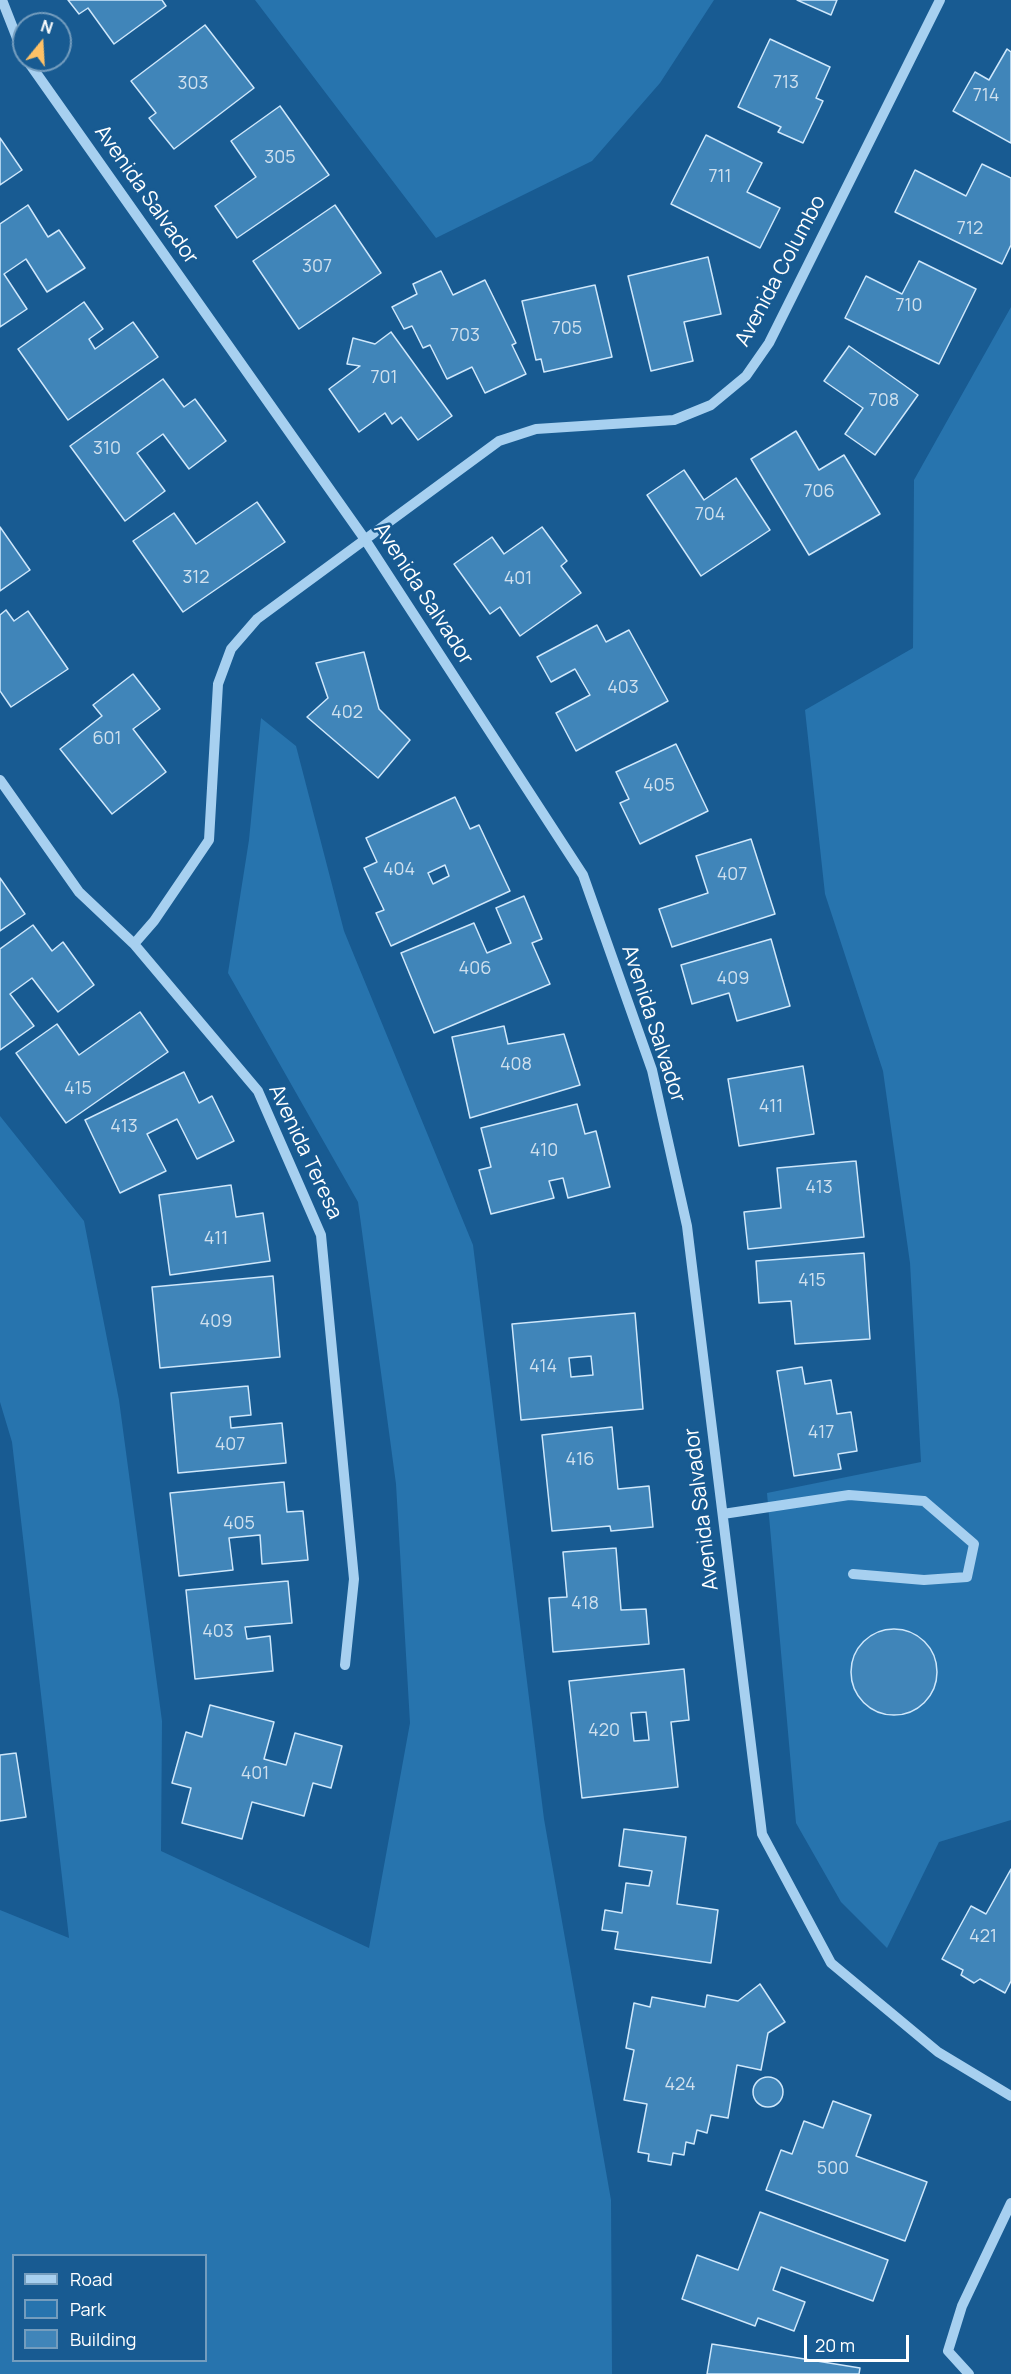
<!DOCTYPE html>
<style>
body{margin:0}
#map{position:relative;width:1011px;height:2374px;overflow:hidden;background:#185b92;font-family:Manrope,sans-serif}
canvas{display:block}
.legend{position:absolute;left:12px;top:2254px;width:195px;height:108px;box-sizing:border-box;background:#185b92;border:2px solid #749dbe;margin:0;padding:8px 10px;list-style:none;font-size:18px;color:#fff}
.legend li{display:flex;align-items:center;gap:12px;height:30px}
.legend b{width:30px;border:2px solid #749dbe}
.north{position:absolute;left:12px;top:12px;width:60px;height:60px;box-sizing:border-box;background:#185b92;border:2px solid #749dbe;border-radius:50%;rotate:18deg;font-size:16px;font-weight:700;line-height:24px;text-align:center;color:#fff}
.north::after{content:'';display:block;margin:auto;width:21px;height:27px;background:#ffc166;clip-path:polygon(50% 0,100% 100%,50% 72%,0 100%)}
.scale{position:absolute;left:804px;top:2335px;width:105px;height:27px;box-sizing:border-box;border:3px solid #fff;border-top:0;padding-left:8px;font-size:18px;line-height:21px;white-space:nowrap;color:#fff;-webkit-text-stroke:4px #185b92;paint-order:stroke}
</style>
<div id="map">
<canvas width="1011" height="2374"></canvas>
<ul class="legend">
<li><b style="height:8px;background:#a7d0f0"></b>Road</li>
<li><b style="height:16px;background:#2774ae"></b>Park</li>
<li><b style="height:16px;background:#4085b9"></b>Building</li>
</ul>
<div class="north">N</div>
<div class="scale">20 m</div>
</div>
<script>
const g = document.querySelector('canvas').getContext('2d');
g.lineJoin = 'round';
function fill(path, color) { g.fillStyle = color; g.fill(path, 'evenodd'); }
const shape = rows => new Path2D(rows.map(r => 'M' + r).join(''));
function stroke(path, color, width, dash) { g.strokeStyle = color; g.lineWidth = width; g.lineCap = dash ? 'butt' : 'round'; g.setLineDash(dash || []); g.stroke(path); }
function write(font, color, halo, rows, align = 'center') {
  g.font = font + ' Manrope,sans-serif'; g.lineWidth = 5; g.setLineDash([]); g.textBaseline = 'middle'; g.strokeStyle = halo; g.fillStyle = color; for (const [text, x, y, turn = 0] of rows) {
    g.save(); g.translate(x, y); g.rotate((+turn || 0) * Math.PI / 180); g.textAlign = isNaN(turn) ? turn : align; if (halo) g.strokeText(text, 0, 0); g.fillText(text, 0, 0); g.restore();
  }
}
fill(shape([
 [255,0,714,0,660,83,592,161,436,238],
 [1011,307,1011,1820,939,1842,887,1948,841,1902,796,1823,767,1493,921,1462,910,1263,883,1071,825,894,805,710,913,648,914,480],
 [261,718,296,746,344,931,473,1245,544,1819,611,2200,612,2374,0,2374,0,1910,69,1938,12,1442,0,1402,0,1116,84,1221,119,1400,162,1721,161,1851,369,1948,410,1723,396,1484,358,1202,228,973,249,840],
 [14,2256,206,2256,206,2360,14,2360]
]), '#2774ae');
const building = shape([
 [68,0,162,0,166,6,114,44,88,8,79,14,68,0],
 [797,0,837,0,831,15,797,0],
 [205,25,254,88,174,149,149,118,156,113,131,81,205,25],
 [770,39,830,67,816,98,823,101,803,143,778,132,781,127,738,107,770,39],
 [1007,49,1011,52,1011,143,953,111,975,72,989,80,1007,49],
 [280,106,329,175,237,238,215,206,256,177,231,141,280,106],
 [706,135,762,163,747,192,780,208,760,248,671,204,706,135],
 [0,138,22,170,0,185,0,138],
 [982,164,1011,178,1011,245,1002,264,895,212,915,170,966,196,982,164],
 [28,205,48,237,59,230,85,268,47,292,26,259,4,274,27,309,0,327,0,224,28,205],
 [335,205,381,273,299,329,253,261,335,205],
 [708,257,721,314,684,322,693,361,651,371,628,276,708,257],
 [919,261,976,289,939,364,845,318,866,276,902,294,919,261],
 [441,271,453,295,485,280,516,343,512,345,526,374,485,393,472,367,447,379,430,345,423,348,412,326,404,329,392,307,417,294,413,284,441,271],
 [595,285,612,357,544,372,541,359,536,360,522,301,595,285],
 [84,302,103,329,89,339,95,349,133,322,158,357,68,420,18,349,84,302],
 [391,332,452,416,418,440,401,417,392,424,385,413,359,432,329,389,360,366,347,364,353,338,375,344,391,332],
 [849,346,918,395,875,455,845,434,863,408,824,381,849,346],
 [163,379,184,407,195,399,226,441,189,469,163,434,137,453,165,491,125,521,70,446,163,379],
 [796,431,819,470,844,455,880,514,809,555,751,459,796,431],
 [684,470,704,500,736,478,770,530,701,576,647,495,684,470],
 [257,502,285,542,183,612,133,541,174,513,196,544,257,502],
 [0,527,30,570,0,591,0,527],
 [542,527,567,561,561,566,581,593,520,636,500,607,490,614,454,564,492,537,504,554,542,527],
 [6,610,14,621,28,611,68,669,11,707,0,691,0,615,6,610],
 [597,625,606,642,629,630,668,701,576,751,556,713,590,695,575,669,551,682,537,657,597,625],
 [364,652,379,709,410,740,378,778,307,717,328,698,316,663,364,652],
 [133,674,160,709,133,729,166,772,112,814,60,749,102,716,93,705,133,674],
 [676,744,708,811,640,844,620,803,629,799,616,772,676,744],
 [455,797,470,829,479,825,510,891,391,946,376,913,384,910,364,868,377,862,366,838,455,797],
 [445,865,449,876,433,884,428,873,445,865],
 [751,839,775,914,672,947,659,909,708,893,696,856,751,839],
 [0,878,25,914,0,931,0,878],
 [524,896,542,939,532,943,550,984,434,1033,401,953,474,923,487,953,511,943,496,908,524,896],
 [33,925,52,951,63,942,94,985,58,1012,32,978,10,994,34,1026,0,1050,0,949,33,925],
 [771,939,790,1006,737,1021,729,993,692,1004,681,965,771,939],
 [140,1012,168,1052,66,1123,16,1053,57,1024,79,1055,140,1012],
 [504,1026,508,1044,564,1034,580,1085,470,1118,452,1037,504,1026],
 [803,1066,814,1134,739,1146,728,1079,803,1066],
 [184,1072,199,1103,212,1096,234,1141,197,1159,177,1119,147,1134,166,1171,120,1193,85,1120,184,1072],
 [577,1104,585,1134,596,1131,610,1187,568,1198,563,1178,549,1181,554,1198,491,1214,479,1170,491,1167,481,1128,577,1104],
 [856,1161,864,1237,748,1249,744,1212,781,1208,777,1168,856,1161],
 [231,1185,236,1217,263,1213,270,1261,170,1275,159,1195,231,1185],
 [864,1253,870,1339,795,1344,791,1301,759,1303,756,1261,864,1253],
 [273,1276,280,1357,160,1368,152,1287,273,1276],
 [635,1313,643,1409,521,1420,512,1324,635,1313],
 [591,1356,593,1375,571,1377,569,1358,591,1356],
 [802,1367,805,1384,831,1380,837,1414,851,1412,857,1451,838,1454,841,1469,794,1476,777,1371,802,1367],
 [248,1386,251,1415,230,1417,231,1428,282,1423,286,1463,178,1473,171,1393,248,1386],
 [612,1427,618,1489,649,1486,653,1527,611,1531,610,1526,552,1531,542,1435,612,1427],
 [284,1482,287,1512,303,1511,308,1560,262,1564,260,1535,229,1538,233,1570,179,1576,170,1493,284,1482],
 [616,1548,621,1610,646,1609,649,1644,553,1652,549,1598,567,1597,563,1552,616,1548],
 [288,1581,292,1623,245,1627,247,1639,270,1636,273,1671,195,1679,186,1590,288,1581],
 '851 1672a43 43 0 1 1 86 0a43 43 0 1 1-86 0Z',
 [684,1669,689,1720,671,1722,678,1787,582,1798,569,1681,684,1669],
 [646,1712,649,1740,634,1741,631,1713,646,1712],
 [210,1705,274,1722,264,1759,286,1765,295,1733,342,1746,331,1788,313,1783,304,1816,252,1802,242,1839,182,1823,191,1788,172,1783,186,1732,202,1737,210,1705],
 [16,1753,26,1817,0,1821,0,1755,16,1753],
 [624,1829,686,1837,677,1904,718,1910,711,1963,615,1949,618,1932,602,1930,605,1910,622,1913,626,1883,649,1886,652,1871,619,1866,624,1829],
 [1011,1869,1011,1981,1005,1993,980,1979,974,1983,961,1975,963,1970,942,1959,971,1906,986,1914,1011,1869],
 [760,1984,785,2022,768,2033,761,2070,737,2065,728,2118,711,2115,707,2133,697,2130,694,2144,686,2142,684,2155,673,2153,671,2165,648,2161,649,2154,638,2152,647,2104,624,2100,634,2050,626,2048,634,2003,650,2007,652,1997,705,2007,707,1995,738,2001,760,1984],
 '753 2092a15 15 0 1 1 30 0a15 15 0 1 1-30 0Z',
 [833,2101,871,2115,856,2156,927,2182,905,2241,766,2190,781,2150,792,2154,804,2121,823,2128,833,2101],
 [760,2212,888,2260,873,2301,781,2267,773,2290,805,2302,794,2331,758,2318,755,2326,682,2299,697,2255,738,2270,760,2212],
 [712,2344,860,2368,859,2374,707,2374,712,2344]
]);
fill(building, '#4085b9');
stroke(building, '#cee7fb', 1.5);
stroke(shape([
 [2,0,24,56],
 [27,60,364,538,583,875,652,1070,687,1226,762,1834,831,1963,938,2052,1011,2096],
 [0,780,79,892,134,944,258,1091,321,1235,354,1579,345,1665],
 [134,944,154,921,209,840,218,684,231,649,257,619,499,441,536,429,674,420,711,405,746,376,769,343,940,0],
 [723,1514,849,1495,924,1501,974,1544,967,1577,924,1580,853,1574],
 [969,2374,948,2351,962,2306,1011,2203]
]), '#a7d0f0', 10);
write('18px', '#cfe0ee', null, [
 ["713",786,83],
 ["303",193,84],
 ["714",986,96],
 ["305",280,158],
 ["711",720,177],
 ["712",970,229],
 ["307",317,267],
 ["710",909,306],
 ["705",567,329],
 ["703",465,336],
 ["701",384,378],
 ["708",884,401],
 ["310",107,449],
 ["706",819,492],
 ["704",710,515],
 ["312",196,578],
 ["401",518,579],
 ["403",623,688],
 ["402",347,713],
 ["601",107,739],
 ["405",659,786],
 ["404",399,870],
 ["407",732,875],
 ["406",475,969],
 ["409",733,979],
 ["408",516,1065],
 ["415",78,1089],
 ["411",771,1107],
 ["413",124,1127],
 ["410",544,1151],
 ["413",819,1188],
 ["411",216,1239],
 ["415",812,1281],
 ["409",216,1322],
 ["414",543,1367],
 ["417",821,1433],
 ["407",230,1445],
 ["416",580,1460],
 ["405",239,1524],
 ["418",585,1604],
 ["403",218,1632],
 ["420",604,1731],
 ["401",255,1774],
 ["421",983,1937],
 ["424",680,2085],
 ["500",833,2169]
]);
write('21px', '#fff', '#185b92', [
 ["Avenida Salvador",146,195,55],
 ["Avenida Columbo",781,271,-62],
 ["Avenida Salvador",423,594,57],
 ["Avenida Salvador",653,1024,72],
 ["Avenida Teresa",305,1152,65],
 ["Avenida Salvador",702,1509,-97]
]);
</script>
